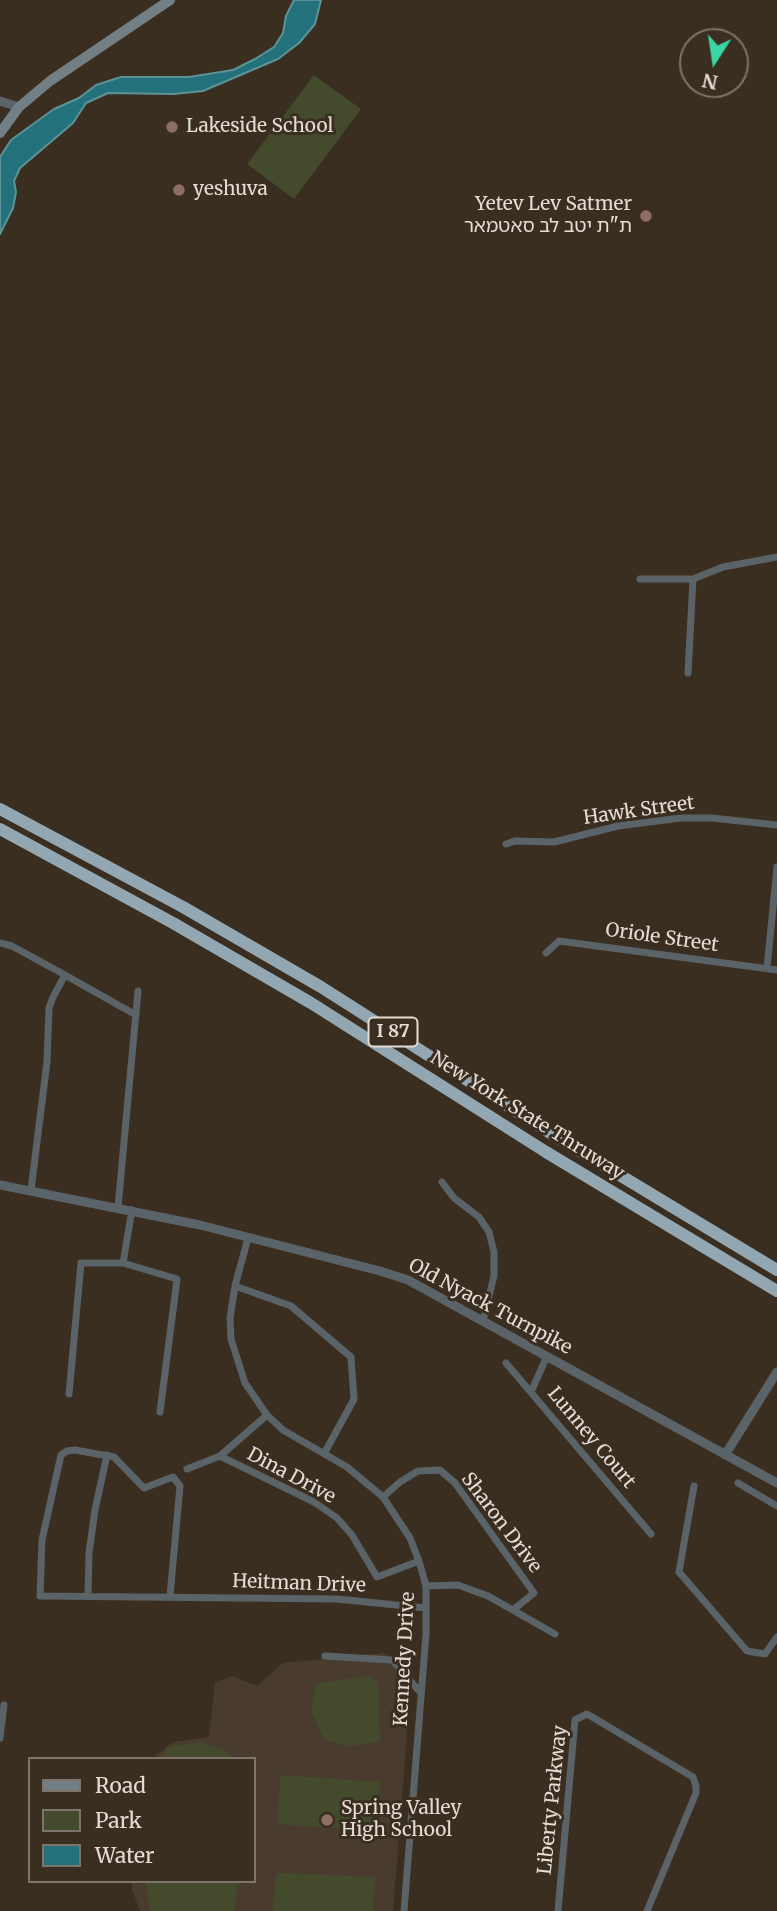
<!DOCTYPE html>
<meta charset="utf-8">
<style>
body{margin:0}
#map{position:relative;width:777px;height:1911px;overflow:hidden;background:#3a2e21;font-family:Merriweather,serif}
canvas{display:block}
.legend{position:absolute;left:28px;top:1757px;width:228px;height:126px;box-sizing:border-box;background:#3a2e21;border:2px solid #7e7469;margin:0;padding:9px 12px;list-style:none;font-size:21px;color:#e4dcd4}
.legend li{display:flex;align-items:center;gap:14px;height:35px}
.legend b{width:35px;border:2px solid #7e7469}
.north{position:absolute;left:679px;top:28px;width:70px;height:70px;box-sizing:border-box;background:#3a2e21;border:2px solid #7e7469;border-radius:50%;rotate:192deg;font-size:19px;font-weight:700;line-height:28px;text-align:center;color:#e4dcd4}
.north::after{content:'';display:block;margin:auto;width:24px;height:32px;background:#3ad4a5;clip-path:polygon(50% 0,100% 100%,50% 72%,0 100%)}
</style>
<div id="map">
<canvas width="777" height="1911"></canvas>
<ul class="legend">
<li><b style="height:9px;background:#727f85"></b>Road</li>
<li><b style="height:19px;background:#434b2c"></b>Park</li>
<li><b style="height:19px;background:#23727b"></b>Water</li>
</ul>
<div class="north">N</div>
</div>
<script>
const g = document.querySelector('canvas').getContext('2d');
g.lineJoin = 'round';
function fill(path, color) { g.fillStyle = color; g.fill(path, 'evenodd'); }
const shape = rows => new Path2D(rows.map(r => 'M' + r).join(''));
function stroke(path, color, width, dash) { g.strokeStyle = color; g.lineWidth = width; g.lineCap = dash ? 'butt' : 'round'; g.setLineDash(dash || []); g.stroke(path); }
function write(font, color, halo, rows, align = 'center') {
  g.font = font + ' Merriweather,"Noto Sans Hebrew",serif'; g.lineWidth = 6; g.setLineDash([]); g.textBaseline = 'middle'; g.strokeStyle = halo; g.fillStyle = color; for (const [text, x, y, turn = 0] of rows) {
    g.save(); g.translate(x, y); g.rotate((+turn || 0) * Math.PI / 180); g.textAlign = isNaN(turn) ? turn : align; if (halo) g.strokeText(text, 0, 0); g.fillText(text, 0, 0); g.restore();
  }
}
fill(shape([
 [384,1653,412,1669,393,1911,140,1911,132,1889,132,1881,254,1881,254,1759,152,1759,173,1742,209,1737,215,1682,233,1676,257,1686,283,1663]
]), '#493c2e');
fill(shape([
 [314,75,361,109,294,199,247,164],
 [368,1676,378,1682,380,1742,348,1746,324,1739,312,1712,315,1684],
 [199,1742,227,1751,231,1759,162,1759,168,1747],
 [280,1775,380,1782,376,1831,278,1824],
 [276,1873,375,1877,373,1911,273,1911],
 [146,1881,237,1881,235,1911,150,1911]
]), '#434b2c');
const water = shape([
 [294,0,321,0,315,24,299,43,278,59,203,91,173,94,108,93,86,103,73,123,20,168,14,181,16,192,13,208,0,234,0,157,11,140,54,109,79,98,96,85,121,77,189,77,233,70,255,59,274,47,283,33,286,16,294,0]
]);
fill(water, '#23727b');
stroke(water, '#5d9296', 2);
stroke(shape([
 [640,579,693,579,723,567,777,557],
 [688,673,693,579],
 [506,844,515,841,554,842,618,826,681,818,712,818,777,825],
 [0,943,12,946,65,975,136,1015],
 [546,953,559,941,777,970],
 [767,968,777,867],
 [442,1182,454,1198,479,1217,489,1232,494,1252,494,1276,483,1321],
 [31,1190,47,1062,49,1008,53,997,65,975],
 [118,1207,138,991],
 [248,1238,235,1286,230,1318,231,1339,245,1383,267,1415,283,1430,347,1467,383,1497,410,1538,419,1561,426,1586,426,1634,404,1911],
 [123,1263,132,1210],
 [235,1286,291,1306,351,1357,354,1399,324,1454],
 [506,1363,651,1534],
 [531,1392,547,1356],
 [69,1394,81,1263,123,1263,177,1279,160,1412],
 [267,1415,220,1456,314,1502,337,1518,352,1535,377,1577,419,1561],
 [187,1469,220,1456],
 [738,1483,777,1506],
 [694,1486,679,1572,747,1651,765,1654,777,1637],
 [383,1497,400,1482,418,1471,440,1470,455,1483,534,1593,513,1610],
 [426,1586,458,1585,488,1596,555,1634],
 [88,1596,89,1553,95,1510,107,1455],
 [170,1596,180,1486,173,1477,144,1488,114,1457,75,1450,67,1451,61,1455,42,1540,40,1596,337,1599,426,1608],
 [325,1656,392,1660,421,1693],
 [0,1738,4,1705],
 [558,1911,575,1720,587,1714,693,1777,696,1786,696,1793,647,1911]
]), '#5a6367', 7);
stroke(shape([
 [0,101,19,107],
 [0,1185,200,1225,380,1271,408,1280,777,1483],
 [725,1455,777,1372]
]), '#5a6367', 9);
stroke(shape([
 [0,133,19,107,50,81,170,0]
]), '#727f85', 10);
stroke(shape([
 [0,809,183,907,321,987,555,1136,777,1270],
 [0,829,173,923,311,1003,546,1152,777,1291]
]), '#93a7b2', 12);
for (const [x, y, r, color] of [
 [172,127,7,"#8d6e63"],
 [179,190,7,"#8d6e63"],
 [646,216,7,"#8d6e63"],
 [327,1820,7,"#8d6e63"]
]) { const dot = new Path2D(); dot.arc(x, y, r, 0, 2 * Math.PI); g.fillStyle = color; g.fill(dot); stroke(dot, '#3a2e21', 2.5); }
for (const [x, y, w] of [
 [393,1032,49]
]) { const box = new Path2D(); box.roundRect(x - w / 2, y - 14.5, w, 29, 5); g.fillStyle = '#3a2e21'; g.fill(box); stroke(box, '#e4dcd4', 2); }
write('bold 18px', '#e4dcd4', null, [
 ["I 87",393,1032]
]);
write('19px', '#e4dcd4', '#3a2e21', [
 ["Lakeside School",186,127],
 ["yeshuva",193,190],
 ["Yetev Lev Satmer",632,205,"right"],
 ["ת\"ת יטב לב סאטמאר",632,227,"right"],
 ["Spring Valley",341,1809],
 ["High School",341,1831]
], 'left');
write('19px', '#e4dcd4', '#3a2e21', [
 ["Hawk Street",639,811,-8],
 ["Oriole Street",662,938,8],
 ["New York State Thruway",527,1116,32],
 ["Old Nyack Turnpike",490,1307,28],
 ["Lunney Court",591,1438,50],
 ["Dina Drive",291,1476,28],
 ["Sharon Drive",501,1523,53],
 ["Heitman Drive",299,1584,2],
 ["Kennedy Drive",405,1659,-87],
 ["Liberty Parkway",553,1800,-84]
]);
</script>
